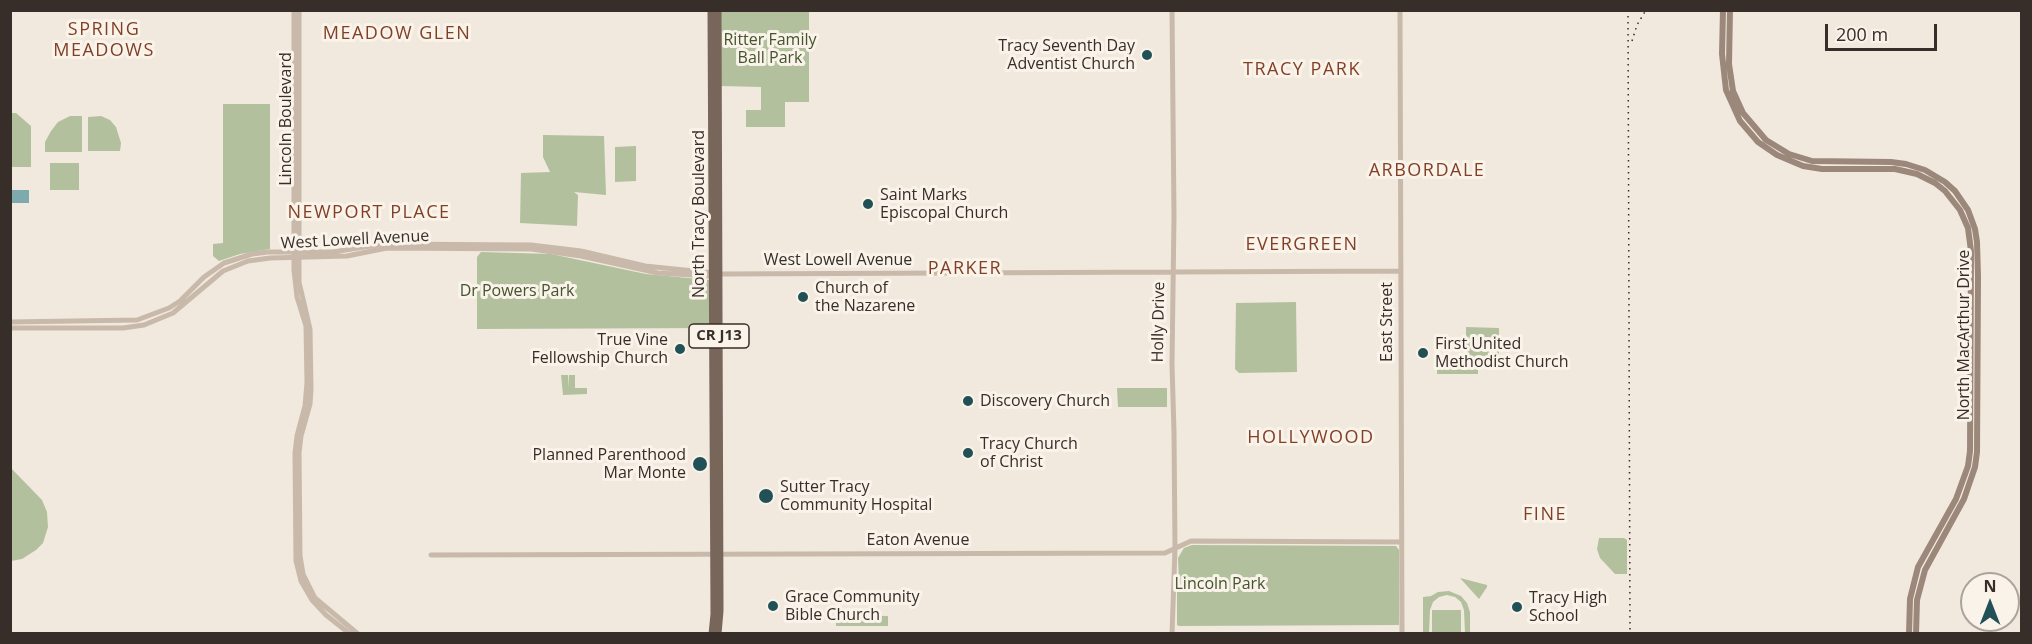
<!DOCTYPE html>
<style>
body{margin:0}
#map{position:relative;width:2032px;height:644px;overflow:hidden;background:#f1e9de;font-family:"Open Sans",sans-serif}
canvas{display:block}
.frame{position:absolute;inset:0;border:12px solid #372e29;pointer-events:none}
.north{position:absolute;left:1960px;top:572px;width:60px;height:60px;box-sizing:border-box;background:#f9f3ea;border:2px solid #aba49d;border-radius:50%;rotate:0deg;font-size:16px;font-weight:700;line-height:24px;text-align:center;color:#372e29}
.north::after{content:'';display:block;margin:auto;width:21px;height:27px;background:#215156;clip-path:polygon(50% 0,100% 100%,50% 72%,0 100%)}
.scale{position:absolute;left:1825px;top:24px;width:112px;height:27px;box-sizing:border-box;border:3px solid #372e29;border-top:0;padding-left:8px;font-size:18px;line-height:21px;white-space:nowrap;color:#372e29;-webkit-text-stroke:4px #f9f3ea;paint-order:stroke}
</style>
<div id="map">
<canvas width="2032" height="644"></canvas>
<div class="frame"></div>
<div class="north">N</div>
<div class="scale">200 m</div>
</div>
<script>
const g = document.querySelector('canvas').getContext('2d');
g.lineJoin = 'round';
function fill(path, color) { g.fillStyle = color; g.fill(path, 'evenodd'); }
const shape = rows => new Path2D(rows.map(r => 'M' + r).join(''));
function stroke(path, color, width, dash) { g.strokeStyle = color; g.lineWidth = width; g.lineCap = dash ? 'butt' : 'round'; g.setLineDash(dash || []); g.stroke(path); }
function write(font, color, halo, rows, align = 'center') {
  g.font = font + ' "Open Sans",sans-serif'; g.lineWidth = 6; g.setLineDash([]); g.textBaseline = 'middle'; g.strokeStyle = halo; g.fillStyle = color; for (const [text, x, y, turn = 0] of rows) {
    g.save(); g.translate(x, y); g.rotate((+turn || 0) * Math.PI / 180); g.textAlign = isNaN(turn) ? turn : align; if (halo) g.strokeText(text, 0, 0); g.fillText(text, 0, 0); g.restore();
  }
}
fill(shape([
 [720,11,809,11,809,102,785,102,785,127,746,127,746,110,761,110,761,87,720,86],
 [223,104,270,104,270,249,240,254,219,261,213,256,213,244,223,243],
 [11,113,16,113,31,126,31,167,11,167],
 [70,116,82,116,82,152,45,152,45,142,51,131,58,122],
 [101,116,110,120,116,127,121,143,120,151,88,151,88,117],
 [543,135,604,136,606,195,574,192,578,195,577,226,520,223,521,173,550,172,543,157],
 [636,146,636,181,615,182,615,147],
 [50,163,79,163,79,190,50,190],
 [481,252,551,254,646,274,709,280,711,328,477,329,477,257],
 [1296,302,1297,372,1239,373,1235,369,1236,303],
 [1466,327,1499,328,1499,356,1478,356,1478,374,1437,374,1437,364,1466,364],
 [561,375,568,375,568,388,569,375,575,375,575,388,587,388,587,394,563,395],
 [1117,388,1167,388,1167,407,1118,407],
 [10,467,42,500,47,512,48,527,43,543,36,550,22,559,11,561],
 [1599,538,1624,538,1627,540,1627,574,1615,574,1600,558,1597,549],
 [1192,545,1396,546,1399,550,1399,625,1179,626,1177,625,1177,587,1179,582,1178,558,1184,548],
 [1460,578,1487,585,1487,587,1479,599],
 [1449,591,1461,596,1467,603,1470,612,1470,633,1465,633,1464,610,1461,602,1455,597,1447,595,1439,597,1433,602,1430,610,1429,633,1423,633,1423,597,1431,596,1438,592],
 [1432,610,1461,610,1461,633,1432,633],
 [836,615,888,616,888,626,836,626]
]), '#b3c09e');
fill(shape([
 [11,190,29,190,29,203,11,203]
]), '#7ea9ad');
stroke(shape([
 [294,10,294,270,297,297,306,326,307,383,305,406,297,436,295,453,296,561,301,581,312,600,326,615,350,634],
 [299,10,299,282,310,329,311,390,310,404,301,436,299,453,300,556,303,574,315,598,358,634],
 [1172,10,1174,216,1172,364,1174,432,1175,548,1172,634],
 [1400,10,1402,634],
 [10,322,137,320,169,308,180,301,204,277,224,263,252,254,268,252,333,252,383,244,531,245,581,251,645,266,714,273],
 [10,328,123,328,144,325,173,313,223,271,248,261,270,258,347,256,387,248,531,249,581,256,658,273,709,276,723,274,1401,271],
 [431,555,1165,553,1191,541,1401,542]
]), '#c9b9aa', 5);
stroke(shape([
 [1723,10,1722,54,1726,90,1740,121,1758,142,1777,155,1803,166,1822,169,1895,169,1917,174,1935,183,1945,191,1960,210,1968,228,1971,251,1970,451,1968,466,1956,499,1918,567,1910,599,1909,634],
 [1730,10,1729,64,1733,91,1743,113,1766,140,1789,154,1812,161,1891,162,1906,164,1925,170,1945,182,1955,191,1968,210,1975,229,1977,242,1978,276,1977,452,1975,467,1964,499,1925,570,1917,600,1916,634]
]), '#9c887b', 6);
stroke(shape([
 [711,10,714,614,712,634],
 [718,10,720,611,718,634]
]), '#78665b', 7);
stroke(shape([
 [1628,10,1630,634],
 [1632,41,1637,25,1646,10]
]), '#372e29', 1.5, [1.5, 4.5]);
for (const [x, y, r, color] of [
 [1147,55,6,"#215156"],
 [868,204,6,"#215156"],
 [803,297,6,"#215156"],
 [680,349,6,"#215156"],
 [1423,353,6,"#215156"],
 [968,401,6,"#215156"],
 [968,453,6,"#215156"],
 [700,464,8,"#215156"],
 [766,496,8,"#215156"],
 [773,606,6,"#215156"],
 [1517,607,6,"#215156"]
]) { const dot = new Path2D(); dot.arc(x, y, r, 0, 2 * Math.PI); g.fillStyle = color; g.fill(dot); stroke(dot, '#f9f3ea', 2); }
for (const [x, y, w] of [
 [719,336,60]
]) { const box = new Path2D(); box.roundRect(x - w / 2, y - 12, w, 24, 4.5); g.fillStyle = '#f9f3ea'; g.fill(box); stroke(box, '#372e29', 1.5); }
write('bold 15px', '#372e29', null, [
 ["CR J13",719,336]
]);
write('16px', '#45542e', '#f9f3ea', [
 ["Ritter Family",770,40],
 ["Ball Park",770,58],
 ["Dr Powers Park",517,291],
 ["Lincoln Park",1220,584]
]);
write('16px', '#372e29', '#f9f3ea', [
 ["Tracy Seventh Day",1135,46,"right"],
 ["Adventist Church",1135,64,"right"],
 ["Saint Marks",880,195],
 ["Episcopal Church",880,213],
 ["Church of",815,288],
 ["the Nazarene",815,306],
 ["True Vine",668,340,"right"],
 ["Fellowship Church",668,358,"right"],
 ["First United",1435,344],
 ["Methodist Church",1435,362],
 ["Discovery Church",980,401],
 ["Tracy Church",980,444],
 ["of Christ",980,462],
 ["Planned Parenthood",686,455,"right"],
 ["Mar Monte",686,473,"right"],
 ["Sutter Tracy",780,487],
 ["Community Hospital",780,505],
 ["Grace Community",785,597],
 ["Bible Church",785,615],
 ["Tracy High",1529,598],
 ["School",1529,616]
], 'left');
write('16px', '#372e29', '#f9f3ea', [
 ["Lincoln Boulevard",286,119,-90],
 ["North Tracy Boulevard",699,214,-90],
 ["West Lowell Avenue",355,240,-3],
 ["West Lowell Avenue",838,260],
 ["Holly Drive",1159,322,-89],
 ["East Street",1387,322,-90],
 ["North MacArthur Drive",1964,335,-90],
 ["Eaton Avenue",918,540]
]);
g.letterSpacing = '1.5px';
write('18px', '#823f26', '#f9f3ea', [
 ["SPRING",104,30],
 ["MEADOWS",104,51],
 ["MEADOW GLEN",397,34],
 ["TRACY PARK",1302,70],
 ["ARBORDALE",1427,171],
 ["NEWPORT PLACE",369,213],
 ["EVERGREEN",1302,245],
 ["PARKER",965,269],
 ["HOLLYWOOD",1311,438],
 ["FINE",1545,515]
]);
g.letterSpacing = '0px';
</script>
